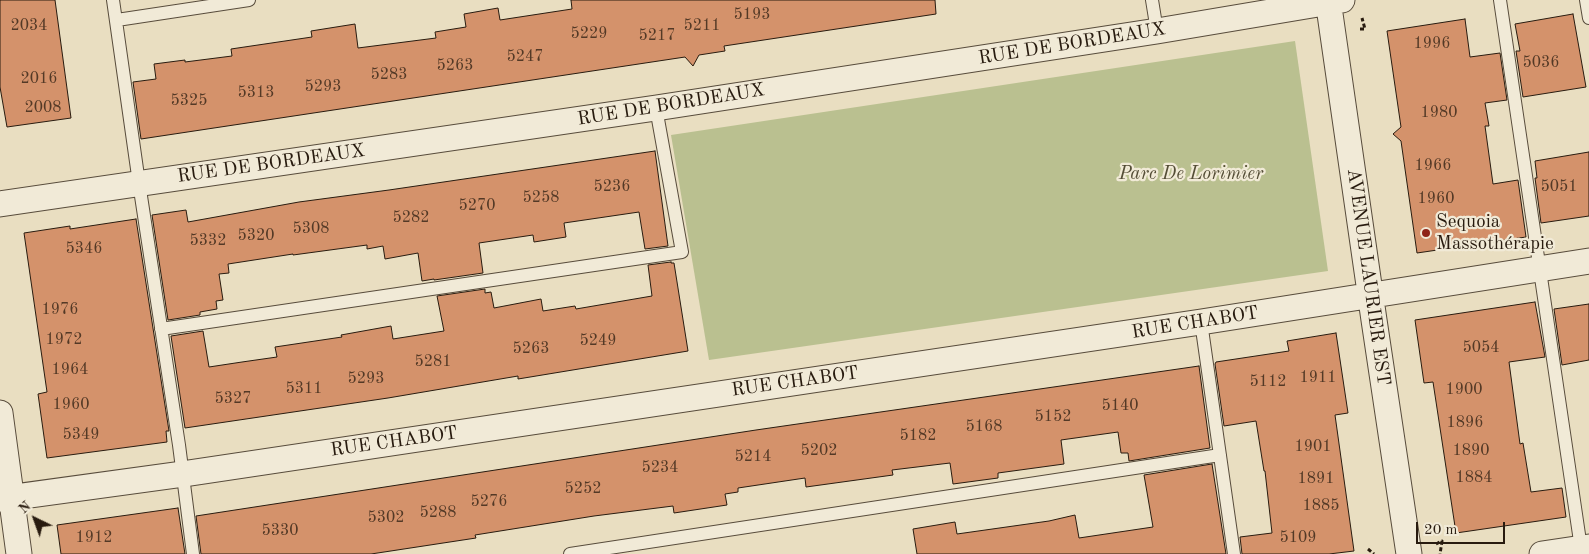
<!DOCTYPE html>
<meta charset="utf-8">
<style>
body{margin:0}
#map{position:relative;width:1589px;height:554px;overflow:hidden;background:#e9dec1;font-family:"Old Standard TT",serif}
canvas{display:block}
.north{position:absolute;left:10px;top:494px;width:50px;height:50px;-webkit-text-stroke:4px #f1ead7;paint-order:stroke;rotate:318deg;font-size:14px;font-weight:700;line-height:20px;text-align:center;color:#281b0f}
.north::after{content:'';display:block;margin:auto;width:18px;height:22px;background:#281b0f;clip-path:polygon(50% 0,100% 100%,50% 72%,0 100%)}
.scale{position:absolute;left:1416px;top:522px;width:89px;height:22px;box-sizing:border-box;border:2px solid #281b0f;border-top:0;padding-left:6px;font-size:15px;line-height:18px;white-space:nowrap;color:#281b0f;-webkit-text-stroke:4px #f1ead7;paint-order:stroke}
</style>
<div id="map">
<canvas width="1589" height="554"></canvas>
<div class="north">N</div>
<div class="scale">20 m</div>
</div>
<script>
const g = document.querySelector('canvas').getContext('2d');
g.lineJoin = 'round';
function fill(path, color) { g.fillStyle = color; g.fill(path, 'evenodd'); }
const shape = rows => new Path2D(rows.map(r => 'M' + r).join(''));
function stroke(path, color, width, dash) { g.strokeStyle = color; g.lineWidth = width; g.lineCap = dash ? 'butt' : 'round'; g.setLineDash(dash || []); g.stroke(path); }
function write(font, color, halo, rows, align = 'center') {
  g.font = font + ' "Old Standard TT",serif'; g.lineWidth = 4.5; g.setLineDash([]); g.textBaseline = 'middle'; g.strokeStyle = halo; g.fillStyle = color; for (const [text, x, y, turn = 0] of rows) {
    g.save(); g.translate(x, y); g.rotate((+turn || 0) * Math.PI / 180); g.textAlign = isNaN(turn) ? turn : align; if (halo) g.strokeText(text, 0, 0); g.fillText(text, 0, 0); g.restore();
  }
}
fill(shape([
 [1295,41,1328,271,709,360,671,135]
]), '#bac090');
const building = shape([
 [0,0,55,0,71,118,7,127,0,87,0,0],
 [571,0,935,0,936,14,724,46,725,51,699,55,693,66,685,57,141,139,133,82,156,79,154,64,185,60,185,62,232,56,231,49,312,37,311,31,355,24,358,48,436,38,435,32,466,27,464,14,498,8,500,20,572,9,571,0],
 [1573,14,1586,87,1523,97,1516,51,1520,51,1515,24,1573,14],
 [1465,19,1470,57,1500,53,1507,100,1485,103,1489,126,1485,126,1493,184,1518,180,1526,237,1417,253,1401,141,1393,134,1401,127,1387,31,1465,19],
 [655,151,668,246,645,249,639,212,564,223,566,237,534,242,533,235,479,243,483,273,434,280,434,279,422,281,418,253,385,259,383,246,367,249,367,245,293,255,293,254,228,264,229,273,219,274,223,300,216,301,217,309,200,312,200,315,168,320,152,215,186,210,188,222,299,202,389,190,655,151],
 [1589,152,1589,216,1541,223,1535,178,1537,178,1535,161,1589,152],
 [136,219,169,431,166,431,167,442,47,458,38,394,47,392,24,233,70,226,70,229,136,219],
 [671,262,671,263,674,263,688,351,518,379,518,376,388,398,185,428,171,336,203,331,209,367,242,362,277,357,275,347,342,337,341,335,391,326,393,339,444,331,437,296,485,289,485,293,491,292,494,308,541,299,543,311,575,306,576,309,652,296,648,265,671,262],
 [1535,302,1545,357,1509,362,1520,444,1523,443,1531,492,1562,488,1566,517,1456,533,1433,382,1424,383,1415,320,1535,302],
 [1589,304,1589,360,1562,365,1554,309,1589,304],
 [1336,333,1348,413,1335,415,1354,551,1329,554,1242,554,1240,537,1272,533,1265,471,1264,471,1256,421,1224,426,1215,364,1216,362,1289,351,1287,341,1336,333],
 [1199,366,1210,448,1129,461,1128,453,1121,453,1118,432,1061,440,1064,464,998,473,998,478,953,484,950,463,892,470,893,475,806,487,805,478,738,488,738,492,725,494,727,505,674,513,673,506,594,516,475,535,476,538,371,554,201,554,196,516,756,430,1199,366],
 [1212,464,1226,554,917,554,913,529,955,522,957,534,1049,521,1075,515,1079,538,1153,527,1144,475,1212,464],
 [178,508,185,554,61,554,57,525,178,508]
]);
fill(building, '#d4926b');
stroke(building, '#281b0f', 1);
const service = shape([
 [113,0,139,183,179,445,193,554],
 [1152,0,1157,31],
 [1500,0,1581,548],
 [1586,0,1589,18],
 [117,20,249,0],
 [1201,322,1234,554],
 [161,329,682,252,656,108],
 [570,554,1220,455]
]);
const minor = shape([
 [1328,0,1374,320,1409,554],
 [0,204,656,108,1157,31,1342,0],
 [0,413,19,554],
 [0,499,183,474,1201,322,1589,261],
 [1542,554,1589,547]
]);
stroke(service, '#584c3c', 14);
stroke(minor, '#584c3c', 27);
stroke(shape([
 [1360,29,1365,29,1362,18],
 [1436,544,1442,541,1440,554],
 [1368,549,1374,554]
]), '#281b0f', 3, [4, 2.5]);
stroke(service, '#f1ead7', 12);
stroke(minor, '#f1ead7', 25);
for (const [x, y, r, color] of [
 [1426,233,5,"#8f2418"]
]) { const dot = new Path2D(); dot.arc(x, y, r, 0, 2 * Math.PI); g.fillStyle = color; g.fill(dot); stroke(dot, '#f1ead7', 2); }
write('16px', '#533926', null, [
 ["5193",752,15],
 ["2034",29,26],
 ["5211",702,26],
 ["5229",589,34],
 ["5217",657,36],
 ["1996",1432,44],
 ["5247",525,57],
 ["5036",1541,63],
 ["5263",455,66],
 ["5283",389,75],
 ["2016",39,79],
 ["5293",323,87],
 ["5313",256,93],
 ["5325",189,101],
 ["2008",43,108],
 ["1980",1439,113],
 ["1966",1433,166],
 ["5236",612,187],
 ["5051",1559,187],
 ["5258",541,198],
 ["1960",1436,199],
 ["5270",477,206],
 ["5282",411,218],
 ["5308",311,229],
 ["5320",256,236],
 ["5332",208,241],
 ["5346",84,249],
 ["1976",60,310],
 ["1972",64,340],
 ["5249",598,341],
 ["5054",1481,348],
 ["5263",531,349],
 ["5281",433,362],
 ["1964",70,370],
 ["1911",1318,378],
 ["5293",366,379],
 ["5112",1268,382],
 ["5311",304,389],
 ["1900",1464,390],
 ["5327",233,399],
 ["1960",71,405],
 ["5140",1120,406],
 ["5152",1053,417],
 ["1896",1465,423],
 ["5168",984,427],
 ["5349",81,435],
 ["5182",918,436],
 ["1901",1313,447],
 ["5202",819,451],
 ["1890",1471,451],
 ["5214",753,457],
 ["5234",660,468],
 ["1884",1474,478],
 ["1891",1316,479],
 ["5252",583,489],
 ["5276",489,502],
 ["1885",1321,506],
 ["5288",438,513],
 ["5302",386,518],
 ["5330",280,531],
 ["1912",94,538],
 ["5109",1298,538]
]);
write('19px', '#281b0f', '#f1ead7', [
 ["RUE DE BORDEAUX",1072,44,-9],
 ["RUE DE BORDEAUX",671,105,-9],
 ["RUE DE BORDEAUX",271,164,-8],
 ["AVENUE LAURIER EST",1368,277,82],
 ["RUE CHABOT",1195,323,-9],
 ["RUE CHABOT",795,382,-8],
 ["RUE CHABOT",394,442,-8]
]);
write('italic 19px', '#544d36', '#f1ead7', [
 ["Parc De Lorimier",1191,174]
]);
write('19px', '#281b0f', '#f1ead7', [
 ["Sequoia",1436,222],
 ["Massothérapie",1436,244]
], 'left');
</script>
